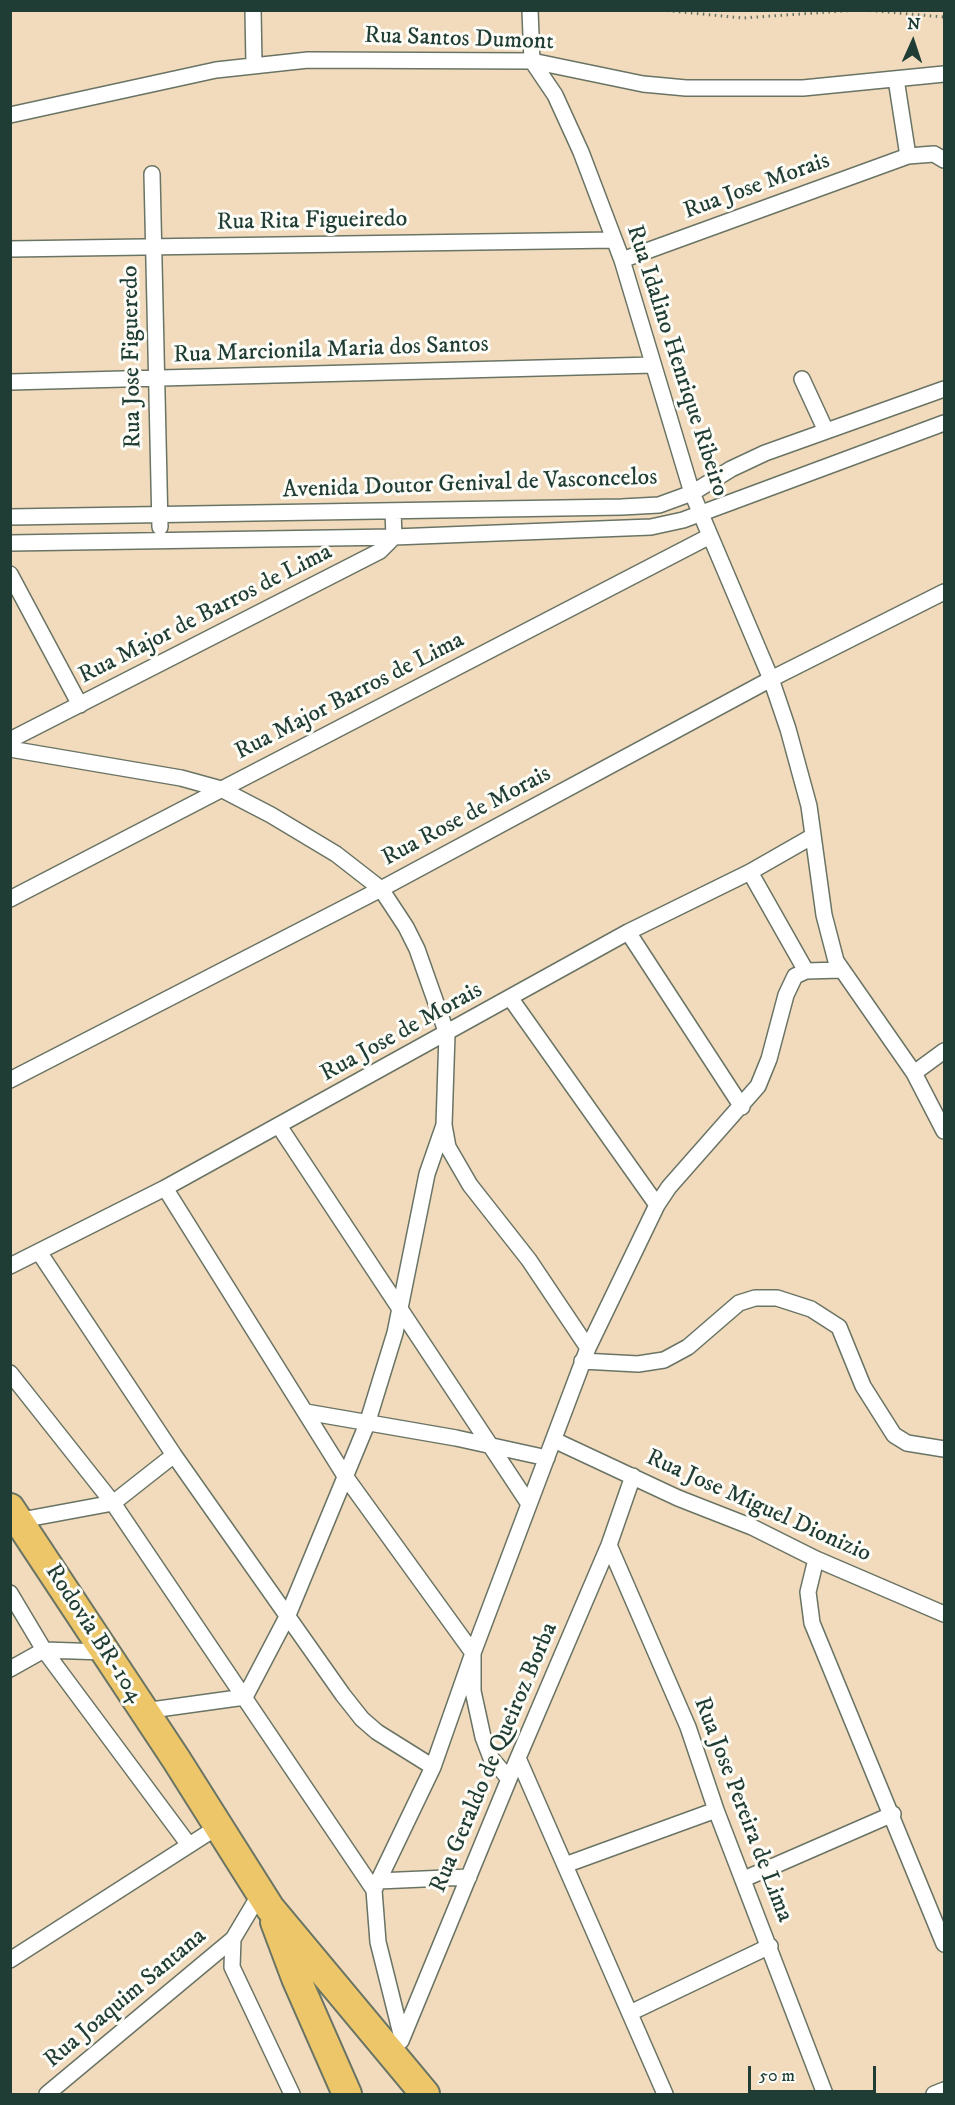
<!DOCTYPE html>
<style>
body{margin:0}
#map{position:relative;width:955px;height:2105px;overflow:hidden;background:#f2dbbc;font-family:"IM FELL DW Pica",serif}
canvas{display:block}
.frame{position:absolute;inset:0;border:12px solid #1f3d34;pointer-events:none}
.north{position:absolute;left:883px;top:12px;width:60px;height:60px;-webkit-text-stroke:4px #fdfcf7;paint-order:stroke;rotate:3deg;font-size:16px;font-weight:700;line-height:24px;text-align:center;color:#1f3d34}
.north::after{content:'';display:block;margin:auto;width:21px;height:27px;background:#1f3d34;clip-path:polygon(50% 0,100% 100%,50% 72%,0 100%)}
.scale{position:absolute;left:748px;top:2066px;width:128px;height:27px;box-sizing:border-box;border:3px solid #1f3d34;border-top:0;padding-left:8px;font-size:18px;line-height:21px;white-space:nowrap;color:#1f3d34;-webkit-text-stroke:4px #fdfcf7;paint-order:stroke}
</style>
<div id="map">
<canvas width="955" height="2105"></canvas>
<div class="frame"></div>
<div class="north">N</div>
<div class="scale">50 m</div>
</div>
<script>
const g = document.querySelector('canvas').getContext('2d');
g.lineJoin = 'round';
const shape = rows => new Path2D(rows.map(r => 'M' + r).join(''));
function stroke(path, color, width, dash) { g.strokeStyle = color; g.lineWidth = width; g.lineCap = dash ? 'butt' : 'round'; g.setLineDash(dash || []); g.stroke(path); }
function write(font, color, halo, rows, align = 'center') {
  g.font = font + ' "IM FELL DW Pica",serif'; g.lineWidth = 6; g.setLineDash([]); g.textBaseline = 'middle'; g.strokeStyle = halo; g.fillStyle = color; for (const [text, x, y, turn = 0] of rows) {
    g.save(); g.translate(x, y); g.rotate((+turn || 0) * Math.PI / 180); g.textAlign = isNaN(turn) ? turn : align; if (halo) g.strokeText(text, 0, 0); g.fillText(text, 0, 0); g.restore();
  }
}
const street = shape([
 [253,10,254,65],
 [530,10,532,61,555,95,581,152,622,260,692,493,771,679,788,729,809,806,824,915,836,961,914,1073,944,1131],
 [896,79,908,156],
 [10,115,216,70,308,60,532,61,643,84,686,88,803,88,944,74],
 [152,174,160,527],
 [10,249,614,240],
 [622,260,908,156,934,154,944,160],
 [802,379,826,431],
 [10,382,653,365],
 [10,517,622,507,659,505,692,493,731,469,765,453,944,389],
 [10,543,394,537,651,527,683,520,944,423],
 [10,574,80,705],
 [10,740,380,551,394,537,393,511],
 [10,749,181,778,221,789,271,815,336,854,381,889,406,927,417,949,447,1034,444,1125,448,1147,470,1185,529,1260,588,1348],
 [750,872,806,971],
 [10,899,710,536],
 [628,932,742,1107],
 [511,999,657,1205],
 [914,1073,944,1051],
 [10,1080,381,889,771,679,944,592],
 [279,1126,529,1504],
 [165,1188,345,1476,473,1653,473,1691,483,1737,491,1758,509,1779],
 [39,1252,174,1455,343,1695,362,1719,377,1732,433,1767],
 [10,1266,165,1188,628,932,750,872,813,836],
 [582,1361,638,1364,664,1360,688,1347,739,1303,755,1298,777,1298,811,1309,839,1327,863,1386,894,1435,907,1443,944,1449],
 [10,1373,113,1503,374,1890],
 [306,1412,456,1438,547,1458],
 [554,1440,678,1498,752,1527,816,1559,944,1614],
 [16,1521,113,1503,174,1455],
 [609,1545,688,1727,716,1810,825,2094],
 [816,1559,808,1592,812,1623,944,1944],
 [10,1593,44,1650,189,1845],
 [10,1669,44,1650,105,1652],
 [144,1711,245,1697,288,1615,367,1424,395,1333,427,1174,444,1125],
 [518,1758,665,2094],
 [565,1865,716,1810],
 [744,1879,893,1814],
 [378,1881,469,1877],
 [261,1892,233,1939,232,1967,292,2094],
 [10,1960,219,1826],
 [630,2013,770,1946],
 [402,2038,378,1942,374,1890,433,1767,473,1653,588,1348,657,1205,669,1187,758,1086,769,1059,786,995,795,976,806,971,841,970],
 [401,2041,509,1779,609,1545,633,1476],
 [47,2094,233,1939],
 [934,2094,944,2090]
]);
const highway = shape([
 [10,1508,176,1759,270,1908,425,2094],
 [275,1922,296,1978,347,2094]
]);
stroke(street, '#697464', 18);
stroke(highway, '#697464', 32);
stroke(shape([
 [661,10,743,18,858,10],
 [864,10,944,17]
]), '#697464', 3, [1.5, 4.5]);
stroke(street, '#fff', 15);
stroke(highway, '#ecc669', 28);
write('24px', '#1f3d34', '#fdfcf7', [
 ["Rua Santos Dumont",459,40,2],
 ["Rua Jose Morais",757,187,-20],
 ["Rua Rita Figueiredo",312,222,-1],
 ["Rua Marcionila Maria dos Santos",331,351,-2],
 ["Rua Jose Figueredo",133,357,-91],
 ["Rua Idalino Henrique Ribeiro",676,361,72],
 ["Avenida Doutor Genival de Vasconcelos",470,485,-2],
 ["Rua Major de Barros de Lima",206,615,-27],
 ["Rua Major Barros de Lima",350,697,-27],
 ["Rua Rose de Morais",467,817,-28],
 ["Rua Jose de Morais",402,1033,-29],
 ["Rua Jose Miguel Dionizio",758,1507,24],
 ["Rodovia BR-104",93,1634,57],
 ["Rua Geraldo de Queiroz Borba",495,1758,-67],
 ["Rua Jose Pereira de Lima",742,1810,69],
 ["Rua Joaquim Santana",126,1999,-40]
]);
</script>
